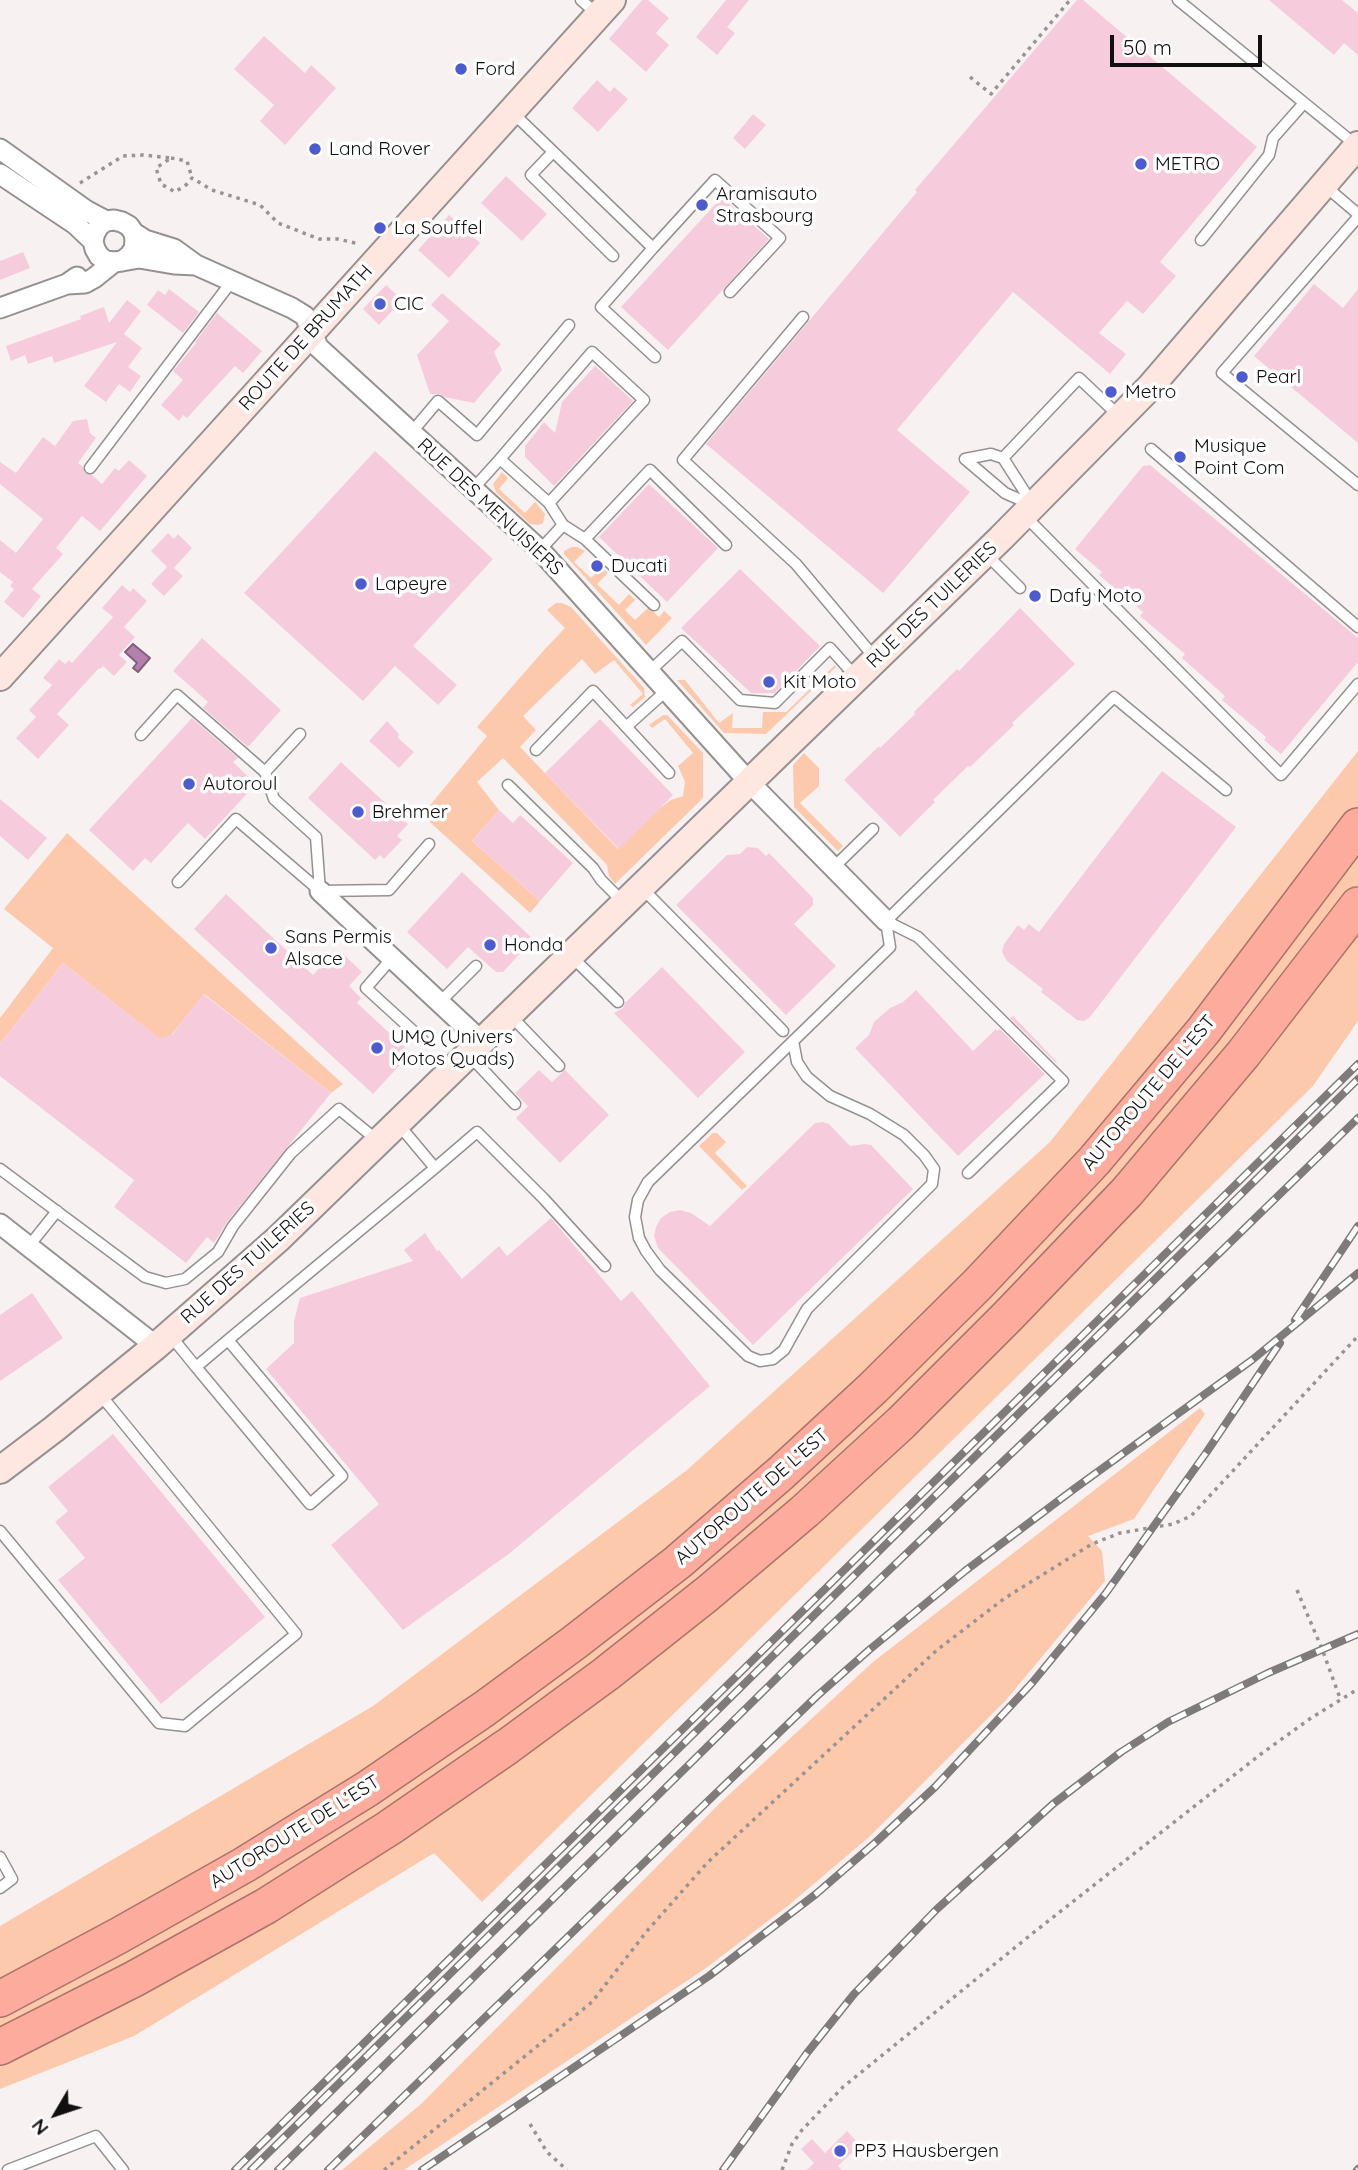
<!DOCTYPE html>
<meta charset="utf-8">
<style>
body{margin:0}
#map{position:relative;width:1358px;height:2170px;overflow:hidden;background:#f8f1f2;font-family:Quicksand,sans-serif}
canvas{display:block}
.north{position:absolute;left:21px;top:2079px;width:70px;height:70px;-webkit-text-stroke:5px #fff;paint-order:stroke;rotate:231deg;font-size:19px;font-weight:700;line-height:28px;text-align:center;color:#110f0f}
.north::after{content:'';display:block;margin:auto;width:24px;height:32px;background:#110f0f;clip-path:polygon(50% 0,100% 100%,50% 72%,0 100%)}
.scale{position:absolute;left:1110px;top:35px;width:152px;height:32px;box-sizing:border-box;border:4px solid #110f0f;border-top:0;padding-left:9px;font-size:21px;line-height:24px;white-space:nowrap;color:#110f0f;-webkit-text-stroke:5px #fff;paint-order:stroke}
</style>
<div id="map">
<canvas width="1358" height="2170"></canvas>
<div class="north">N</div>
<div class="scale">50 m</div>
</div>
<script>
const g = document.querySelector('canvas').getContext('2d');
g.lineJoin = 'round';
function fill(path, color) { g.fillStyle = color; g.fill(path, 'evenodd'); }
const shape = rows => new Path2D(rows.map(r => 'M' + r).join(''));
function stroke(path, color, width, dash) { g.strokeStyle = color; g.lineWidth = width; g.lineCap = dash ? 'butt' : 'round'; g.setLineDash(dash || []); g.stroke(path); }
function write(font, color, halo, rows, align = 'center') {
  g.font = font + ' Quicksand,sans-serif'; g.lineWidth = 7; g.setLineDash([]); g.textBaseline = 'middle'; g.strokeStyle = halo; g.fillStyle = color; for (const [text, x, y, turn = 0] of rows) {
    g.save(); g.translate(x, y); g.rotate((+turn || 0) * Math.PI / 180); g.textAlign = isNaN(turn) ? turn : align; if (halo) g.strokeText(text, 0, 0); g.fillText(text, 0, 0); g.restore();
  }
}
fill(shape([
 [502,472,508,478,499,489,525,513,535,502,545,514,543,523,539,525,530,524,496,492,493,484],
 [572,547,577,547,585,551,574,562,591,578,602,567,608,573,597,584,619,605,629,594,635,600,625,610,635,620,649,607,659,617,664,611,672,618,646,645,564,554,564,551],
 [556,603,562,603,571,607,644,688,645,697,633,707,630,705,643,694,614,660,595,674,582,659,523,716,536,730,520,747,618,849,660,808,671,800,683,796,685,782,678,766,693,753,665,719,652,728,649,725,663,715,667,715,703,753,703,798,615,884,609,876,607,865,503,758,477,782,499,810,472,841,540,901,530,913,422,815,487,736,477,727,544,650,565,628,547,610],
 [835,665,836,667,766,734,724,733,677,680,685,680,719,723,733,713,732,728,762,728,763,712,786,712],
 [1358,751,1358,1021,1313,1086,482,1902,434,1853,134,2036,0,2089,0,1926,373,1706,687,1470,1050,1142],
 [804,753,819,768,819,786,800,803,843,846,838,851,794,807,793,765],
 [67,833,343,1084,331,1093,204,994,165,1043,63,963,0,1044,0,1018,53,948,4,909],
 [713,1133,717,1133,726,1142,715,1153,747,1186,742,1190,699,1146],
 [1200,1408,1205,1414,1134,1519,1088,1536,1102,1551,1105,1581,1006,1700,869,1837,789,1905,706,1968,404,2170,342,2170,421,2104,721,1802,873,1662]
]), '#fdc9ac');
const water = shape([
 [133,644,150,658,138,672,133,668,137,663,125,652,133,644]
]);
fill(water, '#b580ad');
stroke(water, '#845e7e', 2);
fill(shape([
 [642,0,648,0,669,18,656,33,669,45,646,72,609,39],
 [726,0,749,0,727,27,735,33,717,55,696,37],
 [1077,0,1083,0,1257,147,1160,262,1176,276,1143,314,1127,301,1099,333,1126,354,1110,374,1013,292,897,430,970,492,883,593,706,444,917,192,915,190],
 [1269,0,1342,0,1358,13,1358,55,1344,43,1334,55],
 [264,36,305,73,311,65,336,88,285,145,260,121,274,105,234,69],
 [597,80,610,92,614,87,628,99,598,132,572,108],
 [753,114,766,125,745,149,733,138],
 [506,176,547,214,522,241,481,203],
 [722,197,769,239,668,350,621,307],
 [449,215,480,243,449,278,418,250],
 [23,252,30,268,0,280,0,261],
 [1314,284,1343,308,1358,289,1358,443,1254,356],
 [386,285,402,300,379,325,363,309],
 [169,289,199,312,183,333,147,305,158,290,165,295],
 [442,293,501,344,494,352,502,370,474,403,444,397,440,394,430,394,417,355,449,321,431,305],
 [127,300,141,311,124,334,142,348,128,367,141,376,130,392,119,384,106,402,84,386,117,342,54,363,52,356,28,364,25,355,11,361,6,346,81,319,80,316,104,307,109,323],
 [217,313,262,351,243,373,235,366,187,418,183,415,179,421,161,405,183,380,173,371,196,343,195,342],
 [595,366,633,401,554,486,525,457,525,446,544,422,555,433,562,402],
 [87,419,90,433,96,438,78,463,83,467,85,473,92,475,102,484,115,468,119,471,129,460,147,476,100,531,82,516,56,548,63,554,32,589,41,596,23,618,4,602,14,589,10,586,13,582,0,572,0,540,16,553,43,519,0,484,0,462,16,473,43,437,55,446,73,421],
 [375,451,493,559,413,646,457,685,438,705,395,666,363,701,244,593],
 [1150,465,1358,638,1358,662,1281,754,1264,740,1266,737,1222,700,1225,696,1182,658,1185,654,1140,616,1143,612,1099,575,1102,572,1075,549,1143,466],
 [649,484,718,548,667,602,599,537],
 [168,533,174,539,178,534,192,548,174,568,183,576,164,596,151,584,167,567,151,551],
 [740,569,820,646,775,693,751,693,681,628],
 [122,585,130,592,133,588,147,601,124,627,135,637,119,655,127,662,114,676,103,666,100,669,99,668,57,714,69,725,38,759,16,738,36,717,29,710,52,685,43,678,59,659,65,664,69,660,72,663,113,617,102,608],
 [1020,608,1075,664,1012,723,1014,725,970,767,968,766,933,800,935,802,900,837,844,780,879,746,880,748,915,714,914,712,957,669,959,671],
 [202,638,281,710,248,747,203,708,208,702,173,671],
 [192,718,238,758,233,762,256,784,205,839,188,823,151,863,145,858,133,871,89,830],
 [600,719,673,795,619,849,545,773],
 [387,721,399,734,398,738,414,752,399,768,369,741],
 [341,762,408,824,397,836,402,840,384,859,380,855,375,860,308,798],
 [1162,771,1236,827,1090,1017,1084,1021,1077,1020,1041,992,1043,989,1007,961,1002,952,1004,944,1018,925,1024,930,1029,924,1039,932],
 [0,799,47,838,28,860,0,836],
 [499,810,513,823,520,815,573,863,540,901,472,841],
 [747,847,758,848,766,856,769,853,813,898,813,905,794,924,836,966,786,1015,676,905,727,855,740,854],
 [462,872,533,939,503,972,496,972,468,947,447,969,407,932],
 [226,894,313,975,329,957,342,953,362,972,349,986,361,998,357,1003,411,1053,373,1094,194,929],
 [63,963,159,1038,172,1035,203,994,331,1093,227,1222,214,1243,207,1237,186,1263,114,1207,134,1180,0,1076,0,1044],
 [662,967,745,1052,698,1098,614,1013,623,1008,625,1003],
 [916,990,973,1051,996,1029,997,1031,1000,1029,1045,1074,958,1156,855,1048,869,1035,874,1022,890,1008,903,1002],
 [1013,1016,1057,1062,1056,1063,1010,1018],
 [539,1070,552,1082,565,1070,609,1115,560,1163,516,1118,528,1106,515,1093],
 [823,1122,829,1124,850,1146,865,1144,871,1145,913,1189,753,1345,658,1248,654,1236,656,1227,661,1218,670,1212,680,1210,691,1213,710,1226,815,1123],
 [551,1218,621,1301,632,1291,710,1386,510,1553,403,1630,331,1545,379,1504,266,1369,294,1343,294,1321,300,1298,413,1261,404,1250,425,1233,437,1251,439,1250,462,1279,499,1246,507,1256],
 [32,1293,63,1338,0,1381,0,1315],
 [113,1434,265,1617,161,1704,58,1580,85,1558,55,1522,68,1511,48,1487],
 [847,2131,860,2145,838,2166,842,2170,807,2170,814,2163,801,2149,812,2139,825,2153]
]), '#f6ccdd');
const lane = shape([
 [581,0,596,13],
 [1178,0,1357,146],
 [512,112,653,248,601,307,655,357],
 [553,152,531,175,613,256],
 [1324,185,1358,214],
 [1358,217,1222,373,1358,485],
 [1201,240,1269,155,1273,138,1304,103],
 [653,248,715,180,780,238,730,292],
 [803,317,683,460,796,564,875,658],
 [411,433,438,401,477,435,569,325],
 [1151,449,1358,627],
 [1003,458,1079,378,1118,415],
 [500,459,592,352,644,400,549,503],
 [965,459,991,454,1003,458,1033,505],
 [965,459,1005,493,1032,505],
 [90,468,232,281],
 [472,490,500,459,549,503,563,525],
 [1024,515,1281,775,1358,684],
 [585,539,650,470,726,545],
 [540,550,563,525,585,539,654,605],
 [986,554,1020,588],
 [650,671,682,641,740,700,775,703,830,648,856,677],
 [626,727,667,690],
 [141,735,177,695,265,772,274,799,316,837,320,891],
 [536,750,593,691,669,773],
 [265,772,300,734],
 [508,785,593,868,601,880,623,902],
 [833,868,873,829],
 [178,882,236,819,320,891,389,890,429,844],
 [641,887,783,1031],
 [886,921,1114,697,1226,790],
 [886,921,918,937,1063,1081,968,1173],
 [571,956,618,1002],
 [392,958,366,988,423,1040],
 [440,1002,476,966],
 [511,1016,559,1066],
 [793,1041,797,1062,807,1077,830,1096,870,1114,904,1135,924,1155,934,1169,932,1184,807,1309,784,1350,773,1359,760,1361,748,1356,660,1270,646,1251,639,1238,635,1217,638,1200,648,1182,890,947,886,921],
 [470,1056,515,1104],
 [399,1125,435,1168],
 [0,1169,145,1277,166,1283,185,1279,218,1252,233,1226,291,1153,339,1109,378,1141],
 [29,1246,57,1211],
 [170,1335,196,1367],
 [228,1340,342,1476,310,1504,196,1367,228,1340,435,1168,477,1132,544,1199,605,1266],
 [0,1531,159,1723,185,1726,296,1634,99,1393],
 [0,1857,12,1879,0,1888],
 [8,2170,96,2136,123,2170]
]);
const street = shape([
 [0,149,87,211,106,221],
 [0,174,75,224,93,241],
 [134,233,145,240,174,249,196,265,292,308,305,316,318,347,540,550,749,782,886,921],
 [122,261,139,258,174,264,196,265],
 [67,284,85,283,94,278,114,262,122,261,129,256,134,249,135,241,134,233,129,226,122,222,114,220,106,221,99,226,95,233,93,241,95,249,99,256,106,261,114,262],
 [0,308,67,284,77,277],
 [320,891,481,1041],
 [0,1224,156,1346]
]);
const secondary = shape([
 [0,677,612,0],
 [0,1470,54,1429,156,1346,278,1239,1001,538,1150,387,1358,145]
]);
const highway = shape([
 [0,1999,118,1936,244,1865,367,1789,484,1709,575,1642,678,1562,781,1473,873,1388,978,1284,1094,1161,1204,1030,1358,826],
 [0,2047,134,1979,266,1906,389,1828,508,1746,606,1674,707,1594,805,1511,901,1423,1008,1316,1127,1192,1244,1053,1358,905]
]);
stroke(lane, '#969191', 13);
stroke(street, '#969191', 23);
stroke(secondary, '#969191', 30);
stroke(highway, '#aa746b', 38);
stroke(shape([
 [970,77,991,94,1070,0],
 [171,158,187,161,192,178],
 [80,183,123,156,143,155,171,158,156,168,161,184,175,192,186,185,192,178,212,190,260,205,278,223,319,239,338,239,359,244],
 [1297,1590,1322,1649,1340,1698],
 [530,2124,547,2152,567,2170],
 [384,2170,592,2002,647,1931,708,1862,937,1650,1005,1598,1092,1544,1120,1533,1173,1524,1191,1516,1358,1336],
 [782,2170,792,2144,802,2130,843,2087,1033,1933,1261,1754,1311,1718,1358,1689]
]), '#989394', 3.5, [3.5, 5]);
stroke(lane, '#fff', 10);
stroke(street, '#fff', 19);
stroke(secondary, '#fee6e1', 26);
stroke(highway, '#fcab9c', 35);
const rail = shape([
 [1295,1320,1358,1226],
 [235,2170,1358,1064],
 [251,2170,1358,1079],
 [278,2170,795,1660,1126,1344,1358,1118],
 [328,2170,653,1854,817,1696,869,1650,965,1571,1074,1489,1252,1360,1358,1273],
 [422,2170,709,1976,816,1894,876,1842,935,1787,1032,1683,1106,1593,1206,1453,1280,1343],
 [723,2170,807,2053,854,1994,937,1909,1053,1804,1121,1752,1168,1722,1268,1673,1358,1634],
 [1357,2170,1358,2169]
]);
stroke(rail, '#7f7b7b', 8);
stroke(rail, '#fff', 5, [16]);
for (const [x, y, r, color] of [
 [461,69,7,"#4c5bd0"],
 [315,149,7,"#4c5bd0"],
 [1141,164,7,"#4c5bd0"],
 [702,205,7,"#4c5bd0"],
 [380,228,7,"#4c5bd0"],
 [380,304,7,"#4c5bd0"],
 [1242,377,7,"#4c5bd0"],
 [1111,392,7,"#4c5bd0"],
 [1180,457,7,"#4c5bd0"],
 [597,566,7,"#4c5bd0"],
 [361,584,7,"#4c5bd0"],
 [1035,596,7,"#4c5bd0"],
 [769,682,7,"#4c5bd0"],
 [189,784,7,"#4c5bd0"],
 [358,812,7,"#4c5bd0"],
 [490,945,7,"#4c5bd0"],
 [271,948,7,"#4c5bd0"],
 [377,1048,7,"#4c5bd0"],
 [840,2151,7,"#4c5bd0"]
]) { const dot = new Path2D(); dot.arc(x, y, r, 0, 2 * Math.PI); g.fillStyle = color; g.fill(dot); stroke(dot, '#fff', 2.5); }
write('19px', '#110f0f', '#fff', [
 ["Ford",475,69],
 ["Land Rover",329,149],
 ["METRO",1155,164],
 ["Aramisauto",716,194],
 ["Strasbourg",716,216],
 ["La Souffel",394,228],
 ["CIC",394,304],
 ["Pearl",1256,377],
 ["Metro",1125,392],
 ["Musique",1194,446],
 ["Point Com",1194,468],
 ["Ducati",611,566],
 ["Lapeyre",375,584],
 ["Dafy Moto",1049,596],
 ["Kit Moto",783,682],
 ["Autoroul",203,784],
 ["Brehmer",372,812],
 ["Sans Permis",285,937],
 ["Alsace",285,959],
 ["Honda",504,945],
 ["UMQ (Univers",391,1037],
 ["Motos Quads)",391,1059],
 ["PP3 Hausbergen",854,2151]
], 'left');
write('19px', '#110f0f', '#fff', [
 ["ROUTE DE BRUMATH",306,338,-48],
 ["RUE DES MENUISIERS",490,507,43],
 ["RUE DES TUILERIES",932,605,-44],
 ["AUTOROUTE DE L’EST",1149,1093,-50],
 ["RUE DES TUILERIES",248,1263,-42],
 ["AUTOROUTE DE L’EST",752,1497,-41],
 ["AUTOROUTE DE L’EST",295,1832,-32]
]);
</script>
